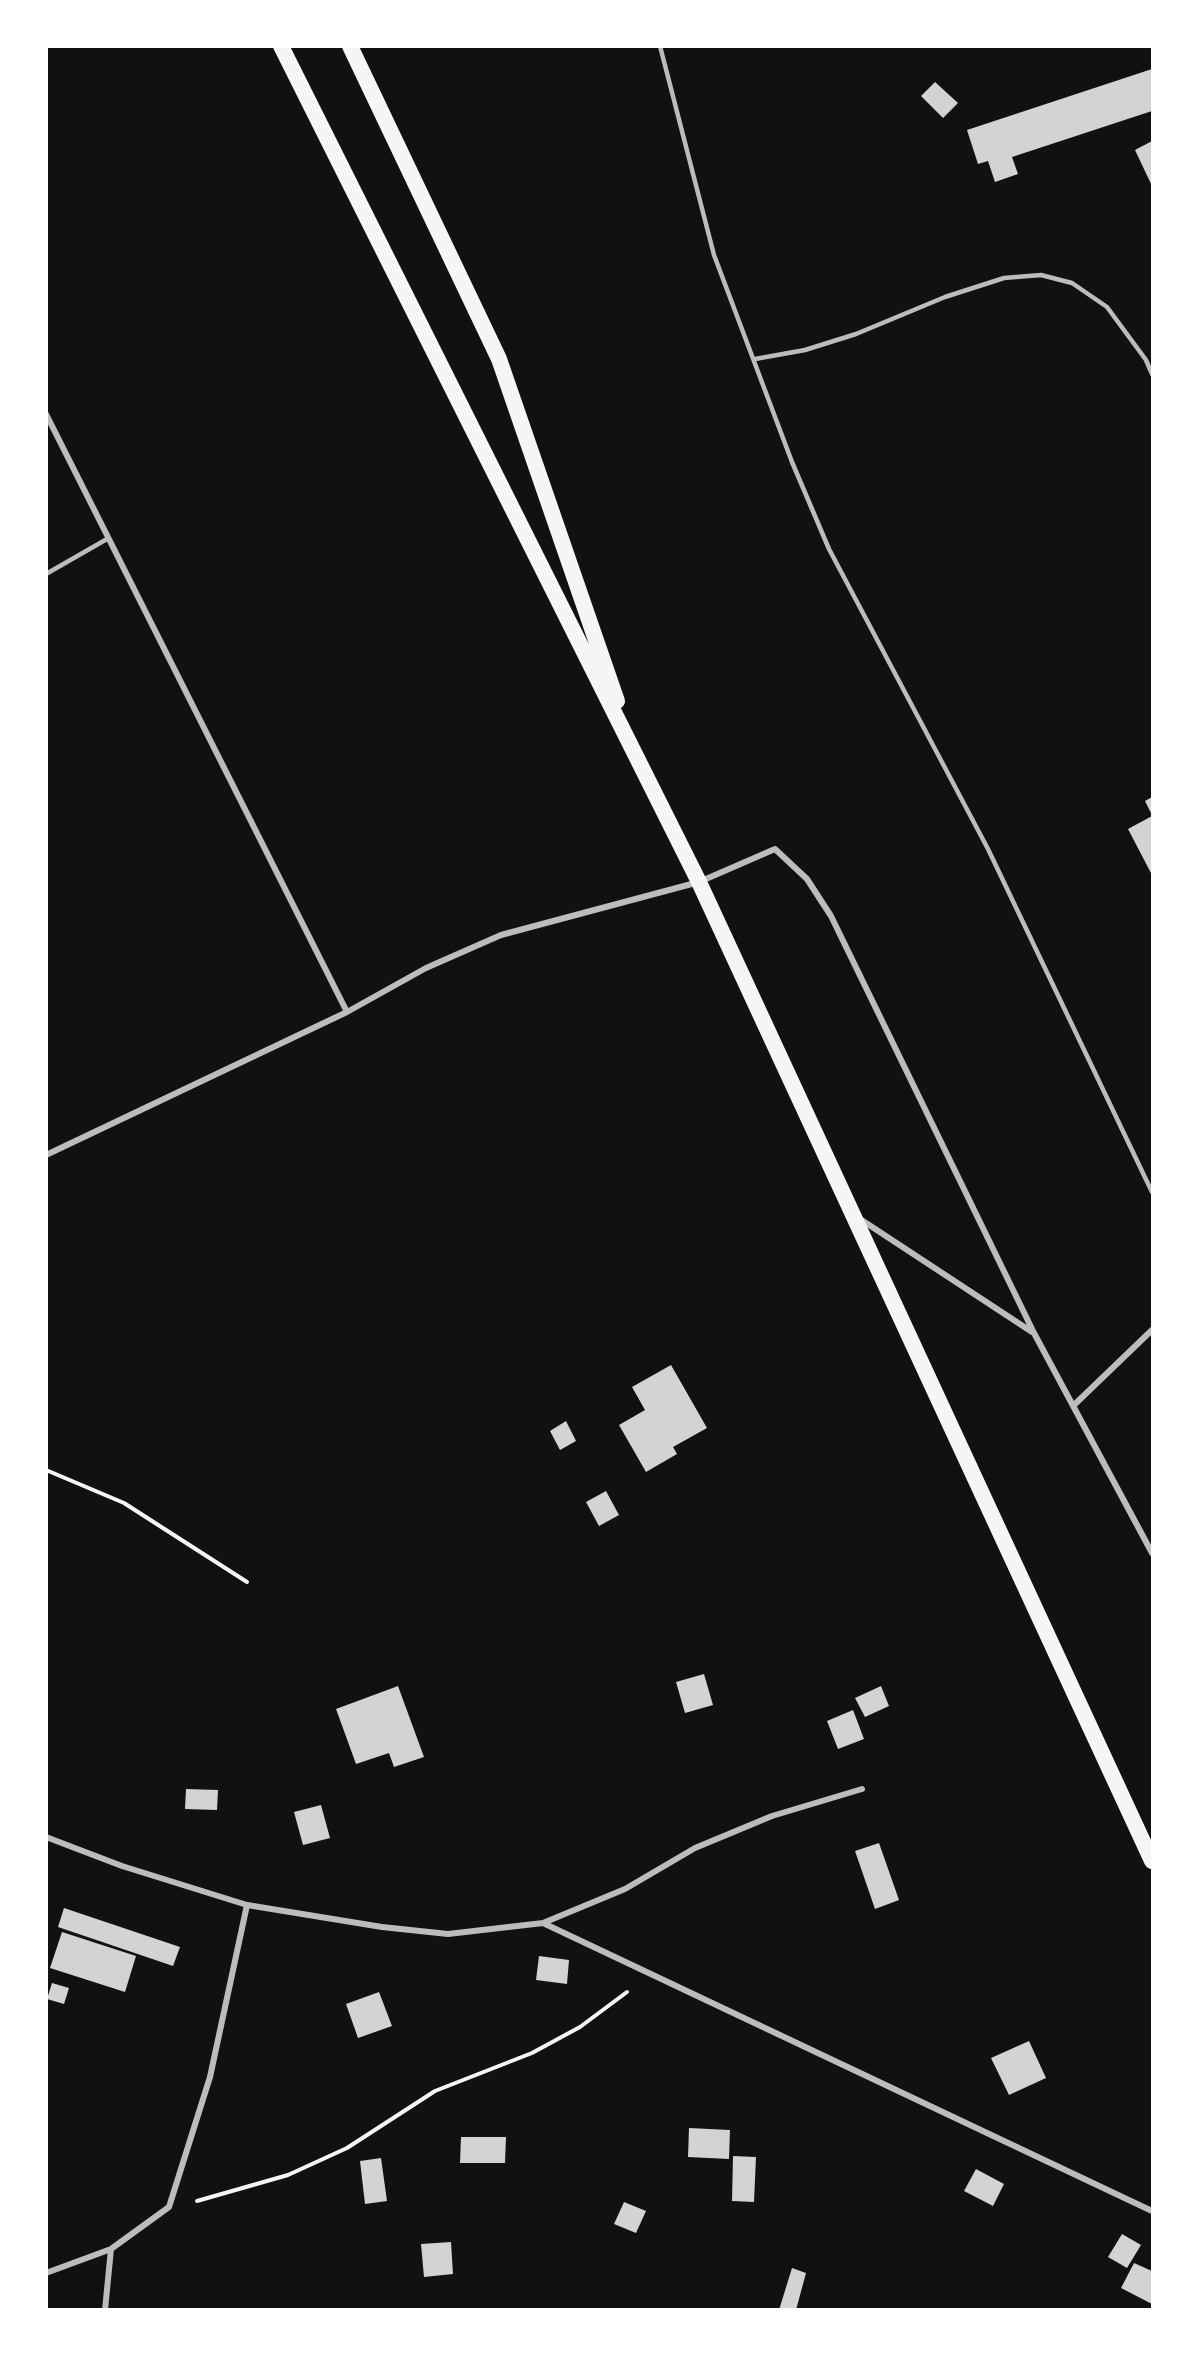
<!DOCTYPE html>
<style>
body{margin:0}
#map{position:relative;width:1199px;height:2356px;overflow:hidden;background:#111;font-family:"PT Serif",serif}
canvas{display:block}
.frame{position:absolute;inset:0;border:48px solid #fff;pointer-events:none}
</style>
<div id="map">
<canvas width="1199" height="2356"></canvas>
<div class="frame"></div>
</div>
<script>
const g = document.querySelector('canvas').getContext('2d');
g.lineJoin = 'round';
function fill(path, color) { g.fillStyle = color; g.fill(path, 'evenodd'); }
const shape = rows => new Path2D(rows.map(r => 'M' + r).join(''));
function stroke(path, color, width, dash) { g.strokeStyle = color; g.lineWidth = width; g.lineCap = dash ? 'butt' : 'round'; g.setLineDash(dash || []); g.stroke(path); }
fill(shape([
 [1152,69,1152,111,1012,157,1018,174,995,182,988,161,978,164,967,130],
 [935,82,958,103,943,118,921,96],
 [1152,141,1152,186,1135,150],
 [1152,797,1152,815,1145,801],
 [1152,816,1152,875,1128,829],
 [671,1365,707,1428,673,1447,677,1454,646,1472,619,1425,645,1410,632,1387],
 [566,1421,576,1441,560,1450,550,1431],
 [606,1491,619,1515,599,1526,586,1502],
 [704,1674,713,1705,685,1713,676,1682],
 [398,1686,424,1757,394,1767,389,1753,356,1764,336,1709],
 [881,1686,889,1706,865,1717,855,1698],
 [853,1710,864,1739,838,1749,827,1721],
 [186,1789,218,1790,217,1810,185,1809],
 [321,1805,330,1838,303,1845,294,1812],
 [879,1843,899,1900,875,1909,855,1851],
 [64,1908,180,1947,173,1966,58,1927],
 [62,1932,136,1956,125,1992,50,1968],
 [539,1956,569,1960,567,1984,536,1980],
 [52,1983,69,1988,64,2004,47,1999],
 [379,1992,392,2026,358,2038,346,2004],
 [1029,2041,1046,2078,1009,2095,991,2058],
 [689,2128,730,2130,729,2159,688,2157],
 [461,2137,506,2137,505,2163,460,2163],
 [733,2156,756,2157,754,2202,732,2201],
 [381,2158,387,2201,365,2204,360,2161],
 [976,2169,1004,2184,993,2206,964,2191],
 [624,2202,646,2211,636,2233,614,2224],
 [1122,2234,1141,2245,1127,2268,1108,2257],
 [451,2242,453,2274,424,2277,421,2244],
 [1134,2263,1152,2271,1152,2304,1121,2288],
 [792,2268,806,2273,796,2310,779,2310]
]), '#d3d3d3');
stroke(shape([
 [46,1470,124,1503,247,1582],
 [197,2201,288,2175,347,2148,435,2091,532,2053,580,2027,627,1992]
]), '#f5f5f5', 4);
stroke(shape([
 [660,46,714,255,792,462,829,549,988,849,1152,1192],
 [755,359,805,350,856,334,945,297,1004,278,1041,275,1072,283,1107,307,1146,360,1152,374],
 [46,574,107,539]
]), '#bcbcbc', 4.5);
stroke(shape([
 [46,414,347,1012],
 [46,1155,347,1012,426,968,501,935,699,882,775,849,807,879,831,916,1034,1333,1152,1553],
 [860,1219,1032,1332],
 [1073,1406,1152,1330],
 [46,1837,122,1866,247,1905,382,1927,448,1934,543,1923,625,1889,695,1848,772,1816,862,1789],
 [543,1923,1152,2211],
 [46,2273,111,2249,169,2207,210,2077,247,1905],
 [105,2310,111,2249]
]), '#bcbcbc', 6);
stroke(shape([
 [281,46,699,882,1152,1861],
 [350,46,499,359,617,701]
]), '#f5f5f5', 16);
</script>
